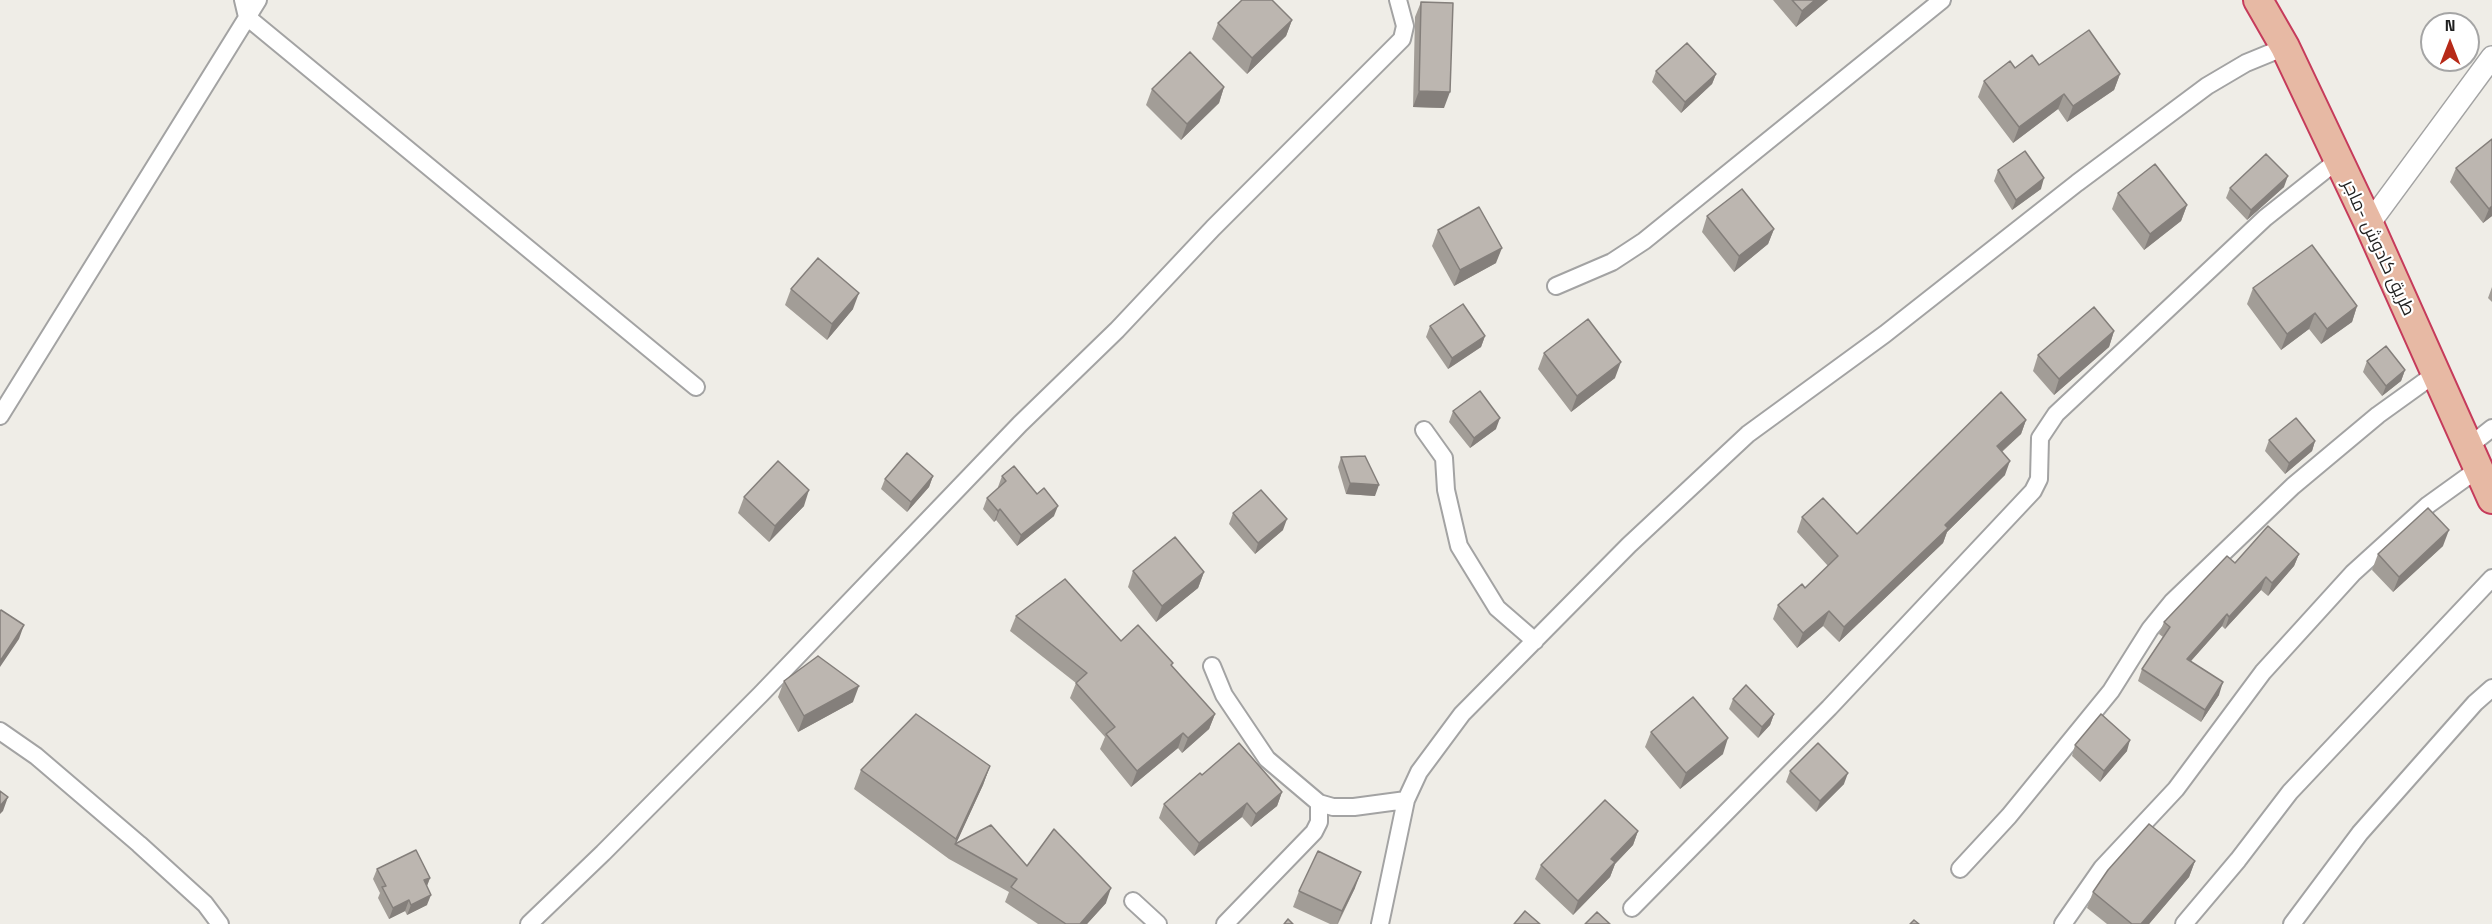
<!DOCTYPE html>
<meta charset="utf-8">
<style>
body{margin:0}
#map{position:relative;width:2492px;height:924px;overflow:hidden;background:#efede7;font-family:"Space Grotesk",sans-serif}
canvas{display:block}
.north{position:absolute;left:2420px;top:12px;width:60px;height:60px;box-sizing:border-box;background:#fff;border:2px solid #a5a5a5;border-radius:50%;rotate:0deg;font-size:16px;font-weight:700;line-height:24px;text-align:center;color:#1f1f1f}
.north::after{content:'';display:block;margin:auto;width:21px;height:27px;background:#b72a18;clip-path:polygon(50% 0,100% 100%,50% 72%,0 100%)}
</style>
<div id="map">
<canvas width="2492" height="924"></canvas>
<div class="north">N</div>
</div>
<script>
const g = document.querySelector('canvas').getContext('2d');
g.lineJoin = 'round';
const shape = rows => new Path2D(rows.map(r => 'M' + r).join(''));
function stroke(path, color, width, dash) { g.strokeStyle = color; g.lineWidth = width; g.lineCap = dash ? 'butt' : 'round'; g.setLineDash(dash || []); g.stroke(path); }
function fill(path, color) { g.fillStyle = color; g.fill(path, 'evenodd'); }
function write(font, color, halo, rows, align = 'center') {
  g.font = font + ' "Space Grotesk",Cairo,sans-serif'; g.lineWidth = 4.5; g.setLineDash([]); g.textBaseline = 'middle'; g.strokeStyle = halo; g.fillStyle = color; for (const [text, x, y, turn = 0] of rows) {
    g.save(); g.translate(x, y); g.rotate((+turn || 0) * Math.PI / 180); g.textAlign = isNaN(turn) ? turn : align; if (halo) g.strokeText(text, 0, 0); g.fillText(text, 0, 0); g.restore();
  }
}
const minor = shape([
 [243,0,247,17,696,387],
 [1556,286,1612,262,1644,241,1942,0],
 [0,416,258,0],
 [1424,430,1444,458,1446,490,1459,546,1497,608,1535,641],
 [2468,447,2492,428],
 [1212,666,1224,695,1267,759,1319,803,1333,807,1354,807,1406,800],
 [0,731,36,756,139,844,205,904,220,924],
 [1960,869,2009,816,2111,691,2150,629,2172,602,2293,486,2378,415,2435,374],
 [1133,901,1158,924],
 [1632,908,1829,708,2033,491,2039,479,2040,438,2056,414,2265,218,2338,160],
 [529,924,603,853,761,694,1020,424,1117,330,1213,228,1402,39,1405,26,1398,0],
 [1225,924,1314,832,1319,822,1319,803],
 [1380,924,1406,800,1419,772,1462,714,1629,545,1748,434,1885,334,2077,183,2207,86,2246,63,2285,47],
 [2063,924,2102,868,2176,789,2263,672,2353,573,2428,505,2478,469],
 [2184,924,2238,860,2290,792,2492,578],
 [2292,924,2360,833,2475,703,2492,688]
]);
const tertiary = shape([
 [2369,224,2492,57]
]);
const trunk = shape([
 [2258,0,2285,47,2369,224,2492,499]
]);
stroke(minor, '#a3a3a3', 20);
stroke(tertiary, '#a3a3a3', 24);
stroke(trunk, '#c63b5b', 32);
stroke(minor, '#fff', 16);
stroke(tertiary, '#fff', 21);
stroke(trunk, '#e7b9a4', 28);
fill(shape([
 [1773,0,1828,0,1796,27],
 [1421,2,1444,108,1413,107,1415,17],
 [1292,20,1286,36,1247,74,1212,39,1218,23],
 [2039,65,2120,74,2114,90,2067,122,2058,109,2013,143,1978,97,1984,81,2015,68],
 [1656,71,1716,74,1712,84,1681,113,1652,82],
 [1224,87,1219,103,1181,140,1146,105,1152,89],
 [2492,139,2492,216,2483,223,2450,182,2456,168],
 [1998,170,2041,189,2012,210,1994,181],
 [2284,187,2247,220,2226,198,2230,188],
 [2118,193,2187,205,2181,221,2144,250,2112,209],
 [1707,216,1774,229,1768,244,1734,272,1702,232],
 [1438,230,1496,263,1454,286,1432,246],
 [2492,287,2492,302,2488,298],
 [2253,288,2357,306,2352,322,2321,344,2309,329,2281,350,2247,304],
 [791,289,853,309,827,340,785,305],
 [1430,326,1485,336,1481,347,1448,369,1426,337],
 [2114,331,2109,347,2054,395,2033,371,2038,355],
 [1544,353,1615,378,1571,412,1538,369],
 [2367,361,2405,370,2401,381,2382,396,2363,372],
 [1453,411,1496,429,1470,448,1449,422],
 [2026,420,2021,434,2002,452,2005,475,1947,532,1943,543,1839,642,1823,626,1797,648,1773,619,1778,605,1805,588,1828,566,1797,532,1802,517,1857,534],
 [2269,440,2315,441,2312,451,2285,474,2265,451],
 [1341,457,1375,496,1346,494,1338,467],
 [933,476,929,487,907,512,881,489,885,479],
 [1002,476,1054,516,1017,546,996,520,994,522,983,509,987,498,999,488,998,487],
 [744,497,804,506,769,542,738,513],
 [1233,513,1283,530,1255,554,1229,524],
 [2443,546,2393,592,2372,570,2378,554],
 [2299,554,2294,566,2268,596,2261,590,2225,629,2222,626,2191,661,2219,695,2201,722,2138,681,2142,669,2163,637,2159,634,2164,622],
 [1133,571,1204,572,1198,588,1156,622,1128,587],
 [1016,616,1121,641,1172,666,1215,714,1209,729,1182,753,1178,748,1131,787,1100,749,1105,737,1070,698,1076,683,1010,631],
 [784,681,853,702,798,732,778,697],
 [1733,699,1774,714,1770,725,1758,738,1729,709],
 [1651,732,1723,754,1680,789,1645,747],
 [2075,745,2127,751,2100,782,2072,756],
 [990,766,983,785,956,843,1027,866,1106,903,1087,924,1038,924,1005,902,1009,892,949,859,854,789,861,770],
 [1790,771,1844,784,1816,812,1786,782],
 [1202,775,1282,792,1277,806,1251,827,1242,817,1194,856,1159,818,1164,804],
 [1638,831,1633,845,1615,864,1610,877,1573,915,1535,879,1541,865],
 [2195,861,2189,877,2149,924,2107,924,2087,908,2093,892],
 [377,869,430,878,427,886,427,905,407,915,405,911,389,919,378,898,380,893,373,879],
 [1355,888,1338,924,1330,924,1293,907,1299,891]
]), '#a29d97');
fill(shape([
 [1815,0,1828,0,1796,27,1802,11],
 [1292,20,1286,36,1247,74,1252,58],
 [1716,74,1712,84,1681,113,1685,102],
 [2120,74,2114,90,2067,122,2073,106],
 [1224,87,1219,103,1181,140,1187,124],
 [1419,91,1450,92,1444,108,1413,107],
 [2064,94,2058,109,2013,143,2019,127],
 [2288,176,2284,187,2247,220,2251,210],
 [2044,178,2041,189,2012,210,2016,200],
 [2187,205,2181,221,2144,250,2150,234],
 [2492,206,2492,216,2483,223,2489,209],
 [1774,229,1768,244,1734,272,1739,256],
 [1502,248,1496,263,1454,286,1460,270],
 [859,293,853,309,827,340,832,324],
 [2357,306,2352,322,2321,344,2327,329],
 [2315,313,2309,329,2281,350,2287,334],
 [2114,331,2109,347,2054,395,2059,379],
 [1485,336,1481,347,1448,369,1452,358],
 [1621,362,1615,378,1571,412,1577,396],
 [2405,370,2401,381,2382,396,2386,386],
 [1500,418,1496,429,1470,448,1474,438],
 [2026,420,2021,434,1991,461,1997,446],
 [2315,441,2312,451,2285,474,2289,463],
 [2010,461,2005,475,1947,532,1943,543,1839,642,1844,627,1945,525],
 [933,476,929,487,907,512,911,502],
 [1350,483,1379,485,1375,496,1346,494],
 [809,490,804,506,769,542,775,526],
 [1058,506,1054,516,1017,546,1021,535],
 [1000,509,996,520,994,522,998,511],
 [1287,519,1283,530,1255,554,1258,543],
 [2449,530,2443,546,2393,592,2399,577],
 [2299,554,2294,566,2268,596,2272,583],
 [1204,572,1198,588,1156,622,1162,606],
 [2266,577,2261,590,2225,629,2229,617],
 [1829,611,1823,626,1797,648,1803,633],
 [2227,614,2222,626,2182,671,2187,659],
 [24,625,19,639,0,667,0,661],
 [2223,682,2219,695,2201,722,2205,710],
 [859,686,853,702,798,732,804,716],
 [1215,714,1209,729,1182,753,1188,738],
 [1774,714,1770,725,1758,738,1762,727],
 [1183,733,1178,748,1131,787,1137,771],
 [1728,738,1723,754,1680,789,1686,773],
 [2130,740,2127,751,2100,782,2104,771],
 [990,766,983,785,956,844,955,844,956,839],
 [1848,773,1844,784,1816,812,1820,801],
 [1282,792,1277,806,1251,827,1256,814],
 [8,797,3,811,0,814,0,806],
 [1247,803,1242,817,1194,856,1199,843],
 [1638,831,1633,845,1615,864,1610,877,1573,915,1578,901,1611,859],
 [2195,861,2189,877,2149,924,2141,924],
 [1361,872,1355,888,1337,924,1342,911],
 [430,878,426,888,424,880],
 [1111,888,1106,903,1087,924,1080,924],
 [431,895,427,905,407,915,411,905],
 [409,900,405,911,389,919,393,908]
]), '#847f7b');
const building = shape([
 [1242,0,1272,0,1292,20,1252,58,1218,23,1242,0],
 [1792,0,1815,0,1802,11,1792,0],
 [1421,2,1453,3,1450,92,1419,91,1421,2],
 [2089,30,2120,74,2073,106,2064,94,2019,127,1984,81,2010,61,2015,68,2032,55,2039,65,2089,30],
 [1687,43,1716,74,1685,102,1656,71,1687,43],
 [1190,52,1224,87,1187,124,1152,89,1190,52],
 [2492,139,2492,206,2489,209,2456,168,2492,139],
 [2025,151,2044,178,2016,200,1998,170,2025,151],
 [2266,154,2288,176,2251,210,2230,188,2266,154],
 [2155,164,2187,205,2150,234,2118,193,2155,164],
 [1742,189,1774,229,1739,256,1707,216,1742,189],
 [1479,207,1502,248,1460,270,1438,230,1479,207],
 [2312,245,2357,306,2327,329,2315,313,2287,334,2253,288,2312,245],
 [818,258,859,293,832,324,791,289,818,258],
 [1463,304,1485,336,1452,358,1430,326,1463,304],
 [2094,307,2114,331,2059,379,2038,355,2094,307],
 [1588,319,1621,362,1577,396,1544,353,1588,319],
 [2386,346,2405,370,2386,386,2367,361,2386,346],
 [1480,391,1500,418,1474,438,1453,411,1480,391],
 [2001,392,2026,420,1997,446,2010,461,1945,525,1948,528,1844,627,1829,611,1803,633,1778,605,1802,584,1805,588,1838,556,1802,517,1823,498,1857,534,2001,392],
 [2296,418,2315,441,2289,463,2269,440,2296,418],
 [907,453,933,476,911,502,885,479,907,453],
 [1365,456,1379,485,1350,483,1341,457,1365,456],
 [778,461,809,490,775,526,744,497,778,461],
 [1014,466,1037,494,1044,488,1058,506,1021,535,1000,509,998,511,987,498,1006,481,1002,476,1014,466],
 [1261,490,1287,519,1258,543,1233,513,1261,490],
 [2428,508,2449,530,2399,577,2378,554,2428,508],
 [2268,526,2299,554,2272,583,2266,577,2229,617,2227,614,2187,659,2223,682,2205,710,2142,669,2170,627,2164,622,2166,620,2227,556,2235,563,2268,526],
 [1175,537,1204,572,1162,606,1133,571,1175,537],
 [1065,579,1121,641,1138,625,1173,663,1171,665,1215,714,1188,738,1183,733,1137,771,1106,734,1115,727,1076,683,1087,673,1016,616,1065,579],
 [1,610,24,625,0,661,0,611,1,610],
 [818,656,859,686,804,716,784,681,818,656],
 [1746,685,1774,714,1762,727,1733,699,1746,685],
 [1693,697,1728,738,1686,773,1651,732,1693,697],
 [916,714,990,766,956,839,861,770,916,714],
 [2101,714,2130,740,2104,771,2075,745,2101,714],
 [1239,743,1282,792,1256,814,1247,803,1199,843,1164,804,1200,773,1202,775,1239,743],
 [1818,743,1848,773,1820,801,1790,771,1818,743],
 [0,791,8,797,0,806,0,791],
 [1605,800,1638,831,1611,859,1615,862,1578,901,1541,865,1605,800],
 [2149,824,2195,861,2141,924,2132,924,2093,892,2108,870,2149,824],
 [991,825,1027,866,1054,829,1111,888,1080,924,1066,924,1011,887,1017,879,955,844,991,825],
 [416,850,430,878,424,880,431,895,411,905,409,900,393,908,382,887,386,886,377,869,416,850],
 [1318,851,1361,872,1342,911,1299,891,1318,851],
 [1525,911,1540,924,1514,924,1525,911],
 [1597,912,1610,924,1585,924,1597,912],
 [1288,919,1293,924,1284,924,1288,919],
 [1914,920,1919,924,1910,924,1914,920]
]);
fill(building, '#bcb6b0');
stroke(building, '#847f7b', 1.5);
write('18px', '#1f1f1f', '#fff', [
 ["طريق كادوش -ماجر",2378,248,65]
]);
</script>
